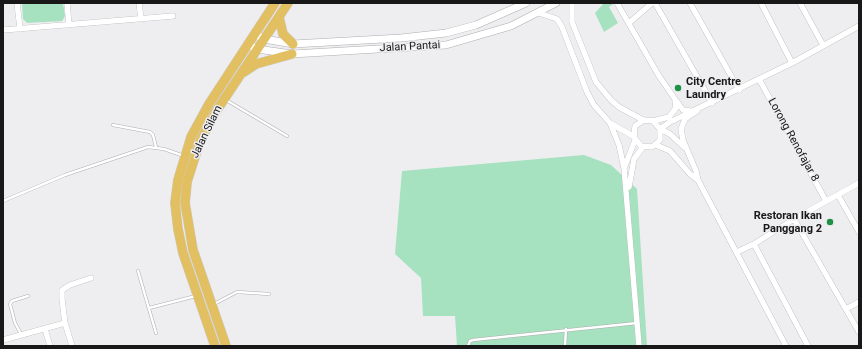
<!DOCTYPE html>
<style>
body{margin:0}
#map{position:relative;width:862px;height:349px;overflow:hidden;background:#eeeef1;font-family:Roboto,sans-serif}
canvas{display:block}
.frame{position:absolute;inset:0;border:4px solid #181819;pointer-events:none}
</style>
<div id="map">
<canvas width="862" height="349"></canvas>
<div class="frame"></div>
</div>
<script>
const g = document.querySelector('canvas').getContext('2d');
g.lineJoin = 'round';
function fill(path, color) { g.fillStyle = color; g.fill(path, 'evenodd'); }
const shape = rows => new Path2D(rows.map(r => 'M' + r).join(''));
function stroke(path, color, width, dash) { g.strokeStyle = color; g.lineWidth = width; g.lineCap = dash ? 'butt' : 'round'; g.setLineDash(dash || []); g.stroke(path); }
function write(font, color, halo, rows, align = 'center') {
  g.font = font + ' Roboto,sans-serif'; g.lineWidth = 3; g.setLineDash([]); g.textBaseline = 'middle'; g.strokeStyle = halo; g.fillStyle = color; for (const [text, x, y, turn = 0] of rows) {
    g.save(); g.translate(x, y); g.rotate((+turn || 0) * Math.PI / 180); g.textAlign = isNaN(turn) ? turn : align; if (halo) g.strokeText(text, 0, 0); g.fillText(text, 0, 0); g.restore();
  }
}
fill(shape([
 [22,3,63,3,65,16,62,21,27,23,23,19],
 [604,3,613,4,609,7,618,23,604,32,595,13],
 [584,155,611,165,637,189,647,346,457,346,455,316,423,316,421,278,395,254,402,171]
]), '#a6e1c0');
const service = shape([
 [226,100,287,136],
 [113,125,150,132,153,135,156,147],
 [3,201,65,175,148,147,164,149,184,156],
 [138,271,156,333],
 [214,304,237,292,269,294],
 [149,308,196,296],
 [21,334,15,323,10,304,12,301,28,296],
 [468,346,470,341,473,340,637,323],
 [565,346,566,329]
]);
const minor = shape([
 [17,3,20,29],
 [67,3,69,25],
 [139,3,141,19],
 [572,3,572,22,596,82,611,100,619,107,643,120],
 [617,3,659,76,675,99,683,110,691,111],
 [655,3,712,103],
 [690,3,739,90],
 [761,3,792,63],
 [800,3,823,45],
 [539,13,557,19,562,27,587,92,594,105,610,123,633,136],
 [629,23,652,3],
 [3,30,173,16],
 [759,79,826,201],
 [697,111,685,119,681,129,683,140,696,171,698,180,786,346],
 [653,121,660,129,660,140,652,147,641,146,634,137,635,126,644,120,653,121,669,117,676,108,675,100],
 [610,123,619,145,624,168,639,346],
 [660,129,670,122,792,63,859,26],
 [660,129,670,134,684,147],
 [656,145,670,151,690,174,698,180],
 [625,166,635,140],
 [629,187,634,159,643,147],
 [838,195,859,232],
 [794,219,859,332],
 [754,244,808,346],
 [737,252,754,244,794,219,859,183],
 [846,309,859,302],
 [65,323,62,299,62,290,70,285,91,278],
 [45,329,50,346],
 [3,340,65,323,72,346]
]);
const tertiary = shape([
 [254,34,264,39,293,44,401,38,446,33,476,25,526,3],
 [247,44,257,49,292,54,446,45,511,26,556,3]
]);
const trunk = shape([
 [279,17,283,34,293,44],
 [244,72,256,64,292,54],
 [215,346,183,253,178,229,175,203,178,180,191,137,209,104,275,3],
 [226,346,193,250,185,203,187,182,200,141,217,110,288,3]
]);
stroke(service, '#aeaeb1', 3.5);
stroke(minor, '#aeaeb1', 6);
stroke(tertiary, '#aeaeb1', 8);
stroke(trunk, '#ccc', 10);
stroke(service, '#fff', 2.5);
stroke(minor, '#fff', 5.5);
stroke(tertiary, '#fff', 7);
stroke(trunk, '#e2c062', 9);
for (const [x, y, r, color] of [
 [678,88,4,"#208f48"],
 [830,222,4,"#208f48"]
]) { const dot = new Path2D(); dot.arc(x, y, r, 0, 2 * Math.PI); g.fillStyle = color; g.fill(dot); stroke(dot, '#eeeef1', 1.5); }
write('11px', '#181819', '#eeeef1', [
 ["Jalan Pantai",410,47,-3],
 ["Jalan Silam",207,132,-64],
 ["Lorong Renofajar 8",793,140,61]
]);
write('bold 11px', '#181819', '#eeeef1', [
 ["City Centre",686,82],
 ["Laundry",686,95],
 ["Restoran Ikan",822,216,"right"],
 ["Panggang 2",822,229,"right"]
], 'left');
</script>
